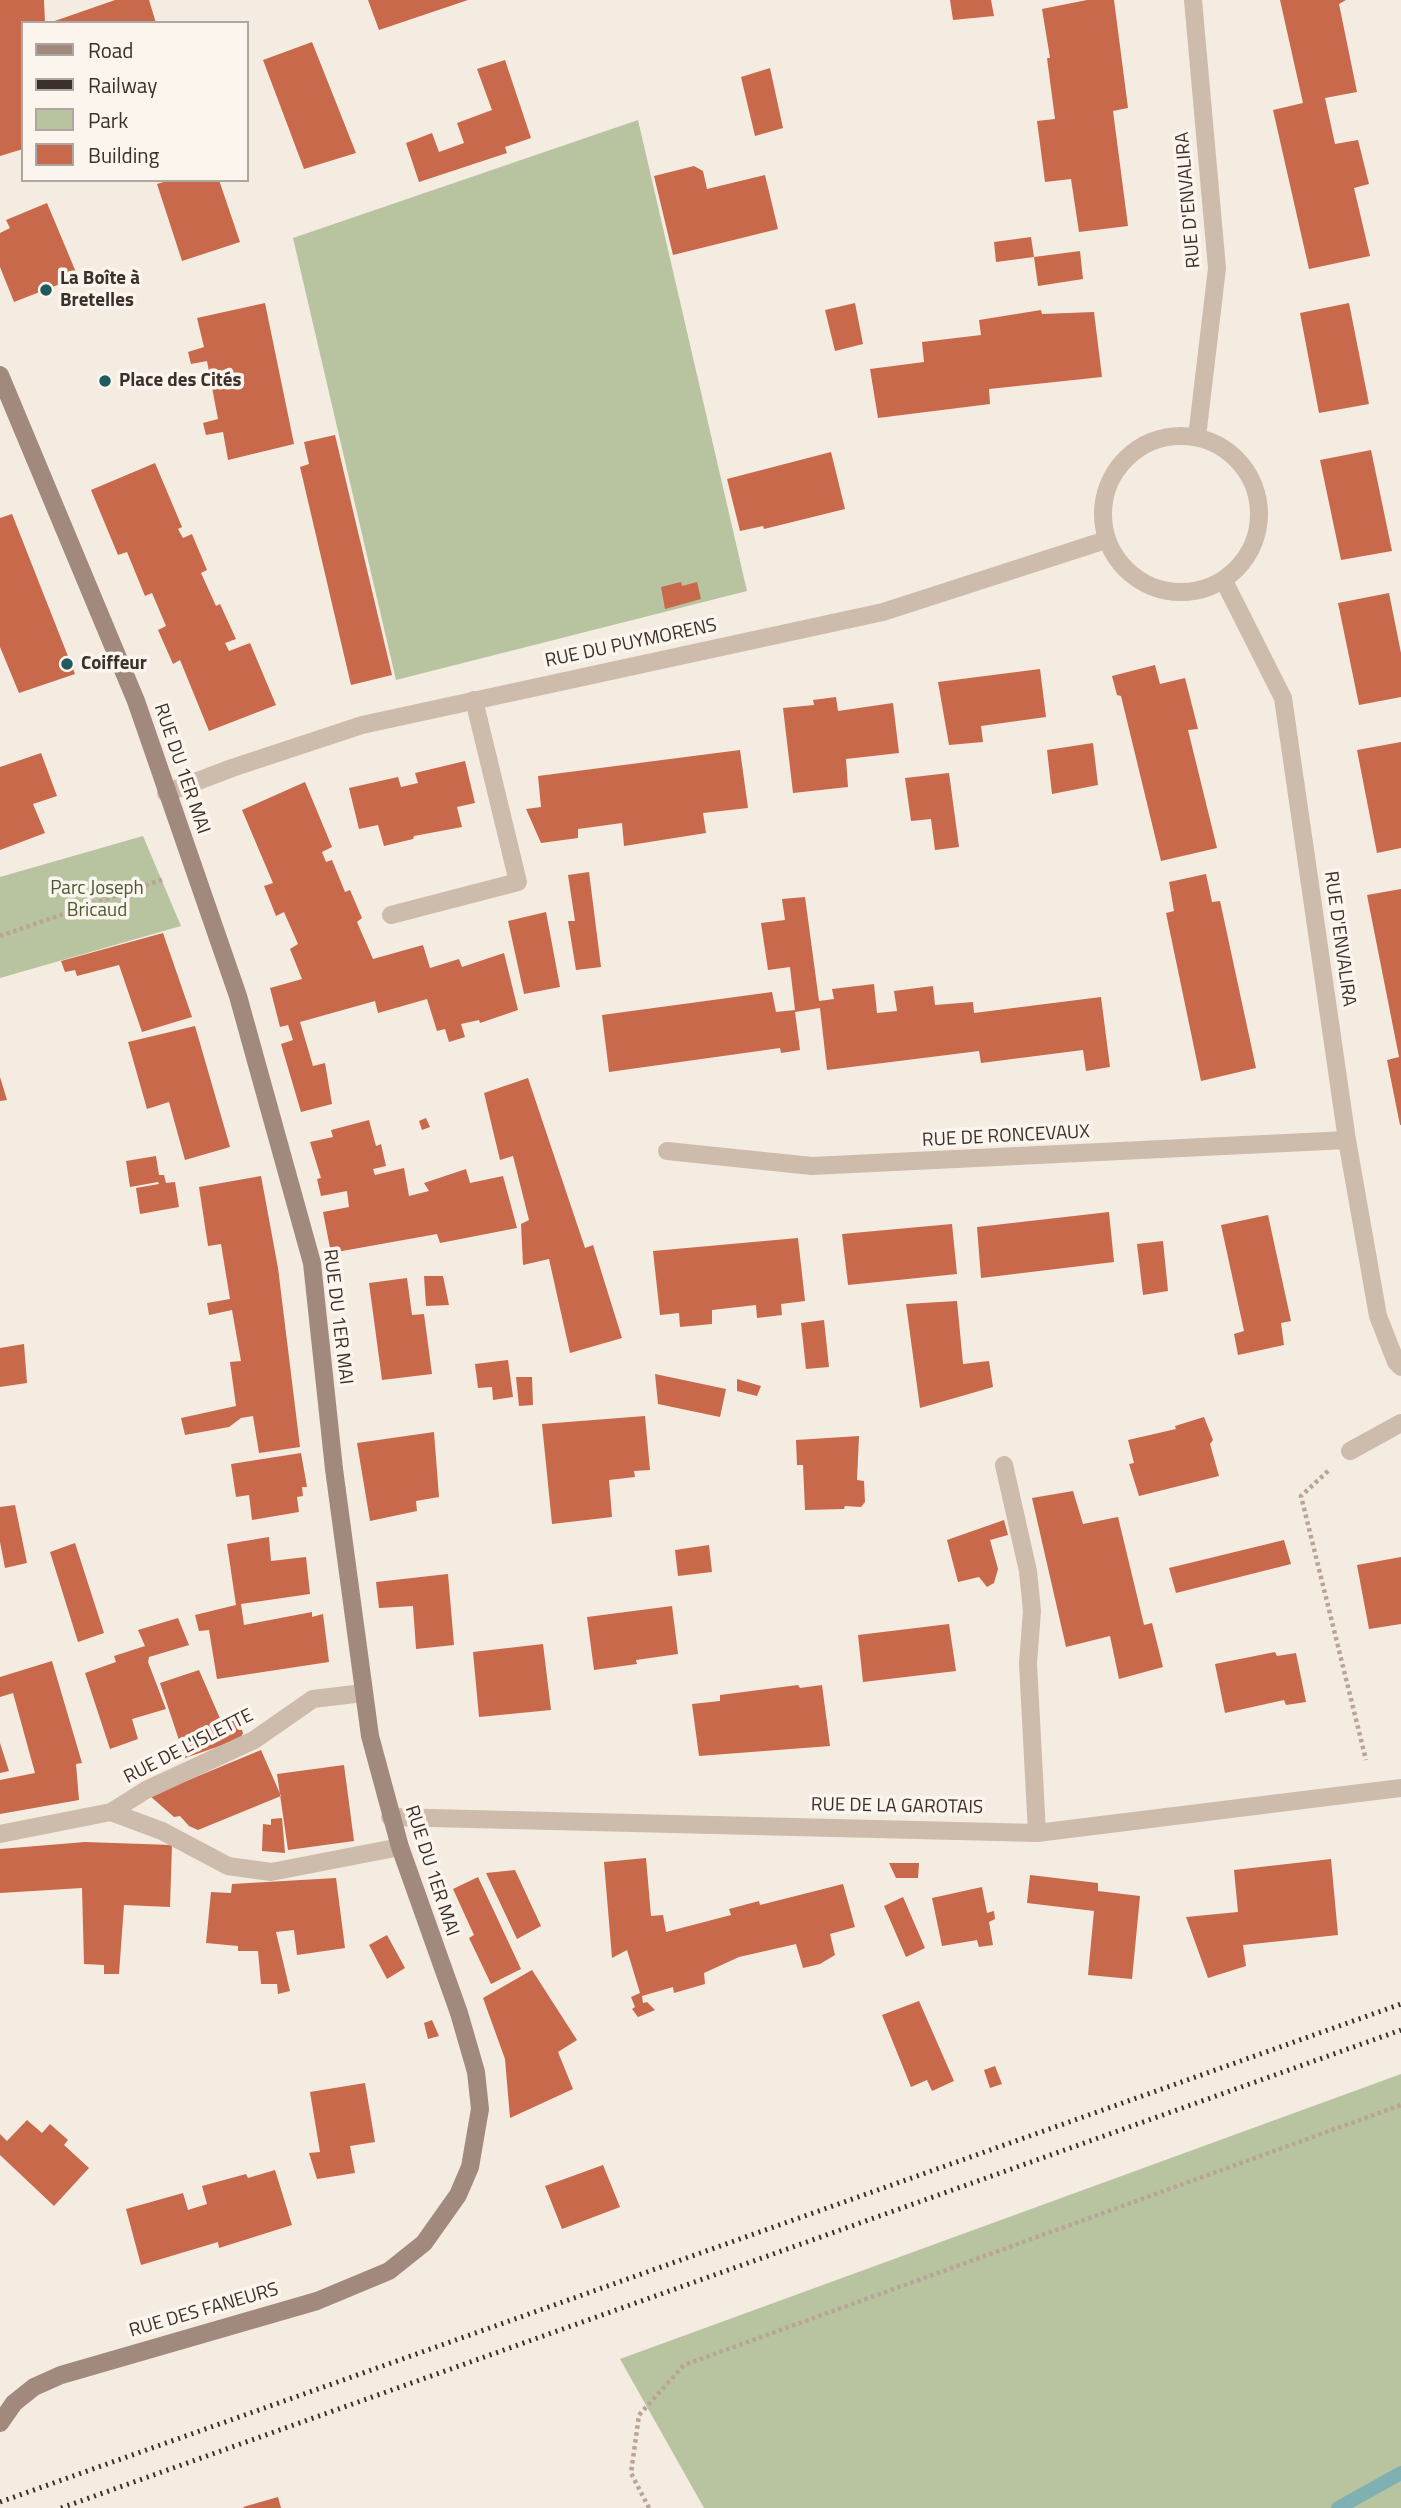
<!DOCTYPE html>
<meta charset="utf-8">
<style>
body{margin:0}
#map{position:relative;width:1401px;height:2508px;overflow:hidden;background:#f4ebe1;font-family:"Titillium Web",sans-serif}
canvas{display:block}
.legend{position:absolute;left:21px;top:21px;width:228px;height:161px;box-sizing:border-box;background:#fbf5ee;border:2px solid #aea6a0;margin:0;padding:9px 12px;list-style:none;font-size:21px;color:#3b302b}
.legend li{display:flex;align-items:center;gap:14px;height:35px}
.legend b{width:35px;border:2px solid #aea6a0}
</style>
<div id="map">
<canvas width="1401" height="2508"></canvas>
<ul class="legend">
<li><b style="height:9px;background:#a18a7d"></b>Road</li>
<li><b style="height:9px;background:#3b302b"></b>Railway</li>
<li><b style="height:19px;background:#b8c4a0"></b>Park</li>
<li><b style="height:19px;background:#c8694b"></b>Building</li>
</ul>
</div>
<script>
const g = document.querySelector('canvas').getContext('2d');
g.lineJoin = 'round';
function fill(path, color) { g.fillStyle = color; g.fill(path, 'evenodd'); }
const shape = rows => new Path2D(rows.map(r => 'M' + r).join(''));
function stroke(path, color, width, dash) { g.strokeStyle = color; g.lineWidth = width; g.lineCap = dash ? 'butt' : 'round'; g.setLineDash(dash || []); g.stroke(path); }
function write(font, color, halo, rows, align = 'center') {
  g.font = font + ' "Titillium Web",sans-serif'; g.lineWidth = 7; g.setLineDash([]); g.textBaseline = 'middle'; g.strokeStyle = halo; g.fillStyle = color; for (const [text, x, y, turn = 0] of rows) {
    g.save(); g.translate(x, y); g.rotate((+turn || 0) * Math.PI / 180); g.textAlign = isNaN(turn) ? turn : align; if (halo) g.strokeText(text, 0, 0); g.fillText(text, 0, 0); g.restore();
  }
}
fill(shape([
 [638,120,747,591,396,680,293,238],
 [143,836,181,926,0,978,0,877],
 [1401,2074,1401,2508,704,2508,620,2359]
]), '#b8c4a0');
stroke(shape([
 [1338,2508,1401,2473]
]), '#7fb0b2', 14);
fill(shape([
 [0,0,44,0,45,23,23,23,23,149,0,156],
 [115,0,149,0,156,23,49,23],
 [368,0,468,0,379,30],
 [950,0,991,0,994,16,953,20],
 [1087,0,1114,0,1128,108,1113,111,1128,226,1079,232,1071,179,1045,182,1037,121,1055,119,1047,58,1050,58,1042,9],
 [1280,0,1346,0,1339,4,1357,92,1325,98,1335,144,1358,140,1369,184,1354,188,1370,256,1309,269,1273,110,1303,103],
 [312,42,356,153,304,169,263,60],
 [505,60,531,138,505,147,507,153,419,182,406,143,432,133,439,152,464,143,457,123,492,110,477,69],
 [770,68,783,128,755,136,741,77],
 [694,166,703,171,707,189,765,175,778,229,673,255,654,176],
 [170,180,219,180,240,242,182,261,157,184],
 [47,203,78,277,14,302,0,267,0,233,10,228,6,220],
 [1031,237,1034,257,996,262,994,242],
 [1080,251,1083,279,1038,286,1034,257],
 [265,303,294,444,228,460,223,432,206,435,203,423,218,419,207,361,191,364,188,352,204,347,197,318],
 [855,303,863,344,835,351,825,310],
 [1349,303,1369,404,1319,413,1300,313],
 [1041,310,1042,314,1094,312,1102,377,989,389,990,404,878,418,870,369,924,362,922,342,981,335,979,320],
 [335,435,392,675,351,685,300,467,309,464,304,442],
 [1371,450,1392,551,1341,560,1320,460],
 [831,452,845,509,764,529,763,526,740,531,727,479],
 [155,463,182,527,178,529,183,538,192,534,207,570,201,573,216,606,220,604,236,639,225,643,229,651,250,643,276,705,209,731,180,660,173,664,158,630,166,626,152,593,145,596,127,552,118,555,91,490],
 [12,514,75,674,19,693,0,647,0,518],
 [681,582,682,586,697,582,701,599,665,609,661,587],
 [1389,593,1401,653,1401,697,1359,705,1338,603],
 [1155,665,1160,684,1185,678,1198,729,1188,730,1217,848,1161,861,1121,696,1117,695,1112,676],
 [1040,669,1046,717,981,726,983,742,949,745,938,682],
 [836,697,838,711,893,703,899,753,846,759,848,787,793,793,783,708,814,705,813,700],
 [1401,742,1401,848,1377,853,1357,750],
 [1093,743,1098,785,1052,794,1047,750],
 [740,750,748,808,703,813,706,833,624,846,622,823,578,829,578,838,541,843,526,809,541,807,538,776],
 [41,753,57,796,33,804,45,833,0,850,0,767],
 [465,761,475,803,457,807,462,827,414,836,413,839,384,846,378,825,359,829,349,788,398,777,401,787,418,783,415,773],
 [949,773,959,847,935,850,931,819,911,821,905,778],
 [305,782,332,847,322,852,326,862,332,860,345,892,350,890,362,918,357,922,373,959,423,945,430,968,459,959,462,967,504,953,518,1010,480,1023,479,1020,461,1024,465,1037,449,1042,445,1029,437,1031,427,999,378,1013,375,1001,300,1022,313,1066,325,1063,332,1104,301,1112,281,1044,293,1040,288,1025,280,1027,270,988,302,979,290,949,298,944,284,912,276,916,264,886,273,883,242,810],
 [589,872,601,967,576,970,568,921,575,921,568,875],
 [1206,874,1212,902,1220,901,1256,1068,1201,1081,1166,913,1174,911,1169,882],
 [1401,889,1401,1125,1400,1125,1387,1060,1399,1057,1367,895],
 [805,897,819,1001,834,999,832,989,874,984,877,1013,897,1011,894,991,933,986,935,1005,973,1002,974,1013,1101,997,1110,1067,1086,1071,1083,1050,981,1063,979,1051,827,1070,820,1008,795,1012,800,1050,781,1053,780,1048,609,1072,602,1015,772,992,776,1012,795,1010,790,967,768,970,761,923,785,920,782,899],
 [546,912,560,987,524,994,508,921],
 [163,933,192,1017,142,1032,119,965,77,976,75,970,65,972,61,961],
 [195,1026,230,1147,185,1160,169,1102,147,1109,128,1042],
 [0,1077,7,1100,0,1101],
 [528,1078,585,1248,593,1245,622,1338,570,1353,549,1259,523,1265,521,1224,529,1220,513,1156,500,1160,484,1093],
 [426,1118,430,1127,422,1130,419,1121],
 [369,1120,376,1146,381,1144,386,1166,373,1169,375,1175,404,1168,409,1196,429,1191,424,1183,466,1169,470,1183,503,1176,517,1228,440,1243,437,1234,331,1253,323,1212,349,1207,347,1191,321,1196,317,1179,321,1178,310,1142,333,1137,331,1130],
 [156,1156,159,1175,164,1175,166,1183,175,1182,179,1207,140,1214,136,1188,159,1184,158,1182,130,1187,126,1161],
 [261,1176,278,1268,300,1447,259,1453,253,1416,241,1418,229,1427,185,1435,181,1418,236,1406,230,1362,241,1361,232,1310,209,1315,207,1303,230,1299,221,1244,208,1246,199,1187],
 [1109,1212,1114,1262,981,1278,977,1227],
 [1268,1215,1291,1321,1281,1323,1284,1345,1238,1355,1234,1334,1244,1331,1221,1225],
 [952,1224,957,1274,848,1285,842,1234],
 [798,1238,805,1301,781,1304,782,1315,757,1318,756,1305,712,1310,712,1324,680,1327,679,1313,660,1315,653,1251],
 [1163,1241,1168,1291,1143,1295,1137,1244],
 [424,1276,443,1276,449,1305,426,1306],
 [407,1278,412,1315,424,1314,432,1374,382,1380,369,1283],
 [957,1301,963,1364,989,1361,993,1387,920,1408,906,1304],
 [824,1320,829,1367,806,1369,801,1323],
 [24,1344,27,1383,0,1387,0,1348],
 [508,1360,513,1397,493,1400,492,1387,478,1388,475,1364],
 [655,1374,726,1389,720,1417,658,1404],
 [516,1377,532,1377,533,1405,519,1406],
 [737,1379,761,1386,757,1396,737,1391],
 [645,1416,650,1470,634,1471,635,1477,609,1480,612,1517,552,1524,542,1424],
 [1204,1417,1213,1440,1210,1444,1219,1476,1139,1496,1129,1464,1134,1463,1128,1440,1176,1429,1175,1426],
 [434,1432,439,1497,416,1501,417,1511,370,1521,357,1443],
 [859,1436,857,1480,864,1481,865,1502,861,1507,845,1506,844,1509,805,1510,803,1465,797,1465,796,1440],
 [301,1453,307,1487,302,1487,303,1496,297,1497,299,1512,252,1520,249,1495,236,1497,231,1464],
 [1073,1491,1083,1524,1118,1517,1144,1625,1152,1623,1163,1667,1119,1679,1110,1636,1066,1647,1032,1498],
 [15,1505,27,1563,5,1568,0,1542,0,1507],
 [1004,1520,1008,1535,990,1540,998,1569,994,1583,987,1587,979,1577,958,1582,947,1540],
 [269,1537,271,1561,306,1557,310,1594,241,1604,244,1625,312,1612,312,1617,323,1614,329,1662,217,1679,209,1630,199,1631,195,1615,236,1605,227,1544],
 [1284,1540,1291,1564,1176,1593,1169,1568],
 [75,1543,104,1633,78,1642,50,1552],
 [709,1545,712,1572,678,1576,675,1550],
 [1401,1557,1401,1624,1369,1629,1357,1565],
 [448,1574,454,1645,416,1649,413,1606,379,1608,376,1582],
 [672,1606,678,1654,636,1660,637,1664,594,1670,587,1617],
 [178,1618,189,1645,149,1657,148,1662,166,1709,132,1719,138,1739,110,1749,85,1673,116,1662,114,1656,145,1646,138,1630],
 [949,1624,956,1671,863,1682,858,1635],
 [543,1644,551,1710,479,1717,473,1652],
 [1275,1652,1277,1656,1296,1653,1306,1702,1286,1705,1284,1700,1225,1713,1215,1664],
 [52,1661,82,1763,76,1764,79,1800,0,1814,0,1780,35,1773,13,1693,0,1697,0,1677],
 [199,1670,222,1723,238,1718,243,1733,240,1739,185,1758,160,1683],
 [798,1685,800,1688,822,1685,830,1746,699,1756,692,1704,720,1701,720,1695],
 [0,1743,9,1771,0,1773],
 [261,1750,281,1796,198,1830,189,1826,180,1816,174,1817,150,1796],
 [344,1765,354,1841,288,1850,277,1774],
 [282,1818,285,1853,262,1851,263,1824,271,1825,271,1819],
 [85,1842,172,1845,170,1907,124,1905,119,1974,104,1974,104,1965,84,1964,82,1888,0,1893,0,1849],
 [646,1858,651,1916,663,1915,666,1932,731,1915,729,1909,759,1901,760,1905,843,1884,855,1927,830,1934,835,1955,820,1964,803,1968,796,1944,739,1957,704,1973,705,1984,674,1993,673,1987,642,1996,643,2003,647,2002,655,2010,638,2017,632,2009,635,2007,631,1997,640,1993,627,1950,612,1958,604,1862],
 [1331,1859,1338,1935,1243,1945,1246,1966,1208,1978,1186,1917,1238,1912,1234,1870],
 [889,1863,919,1863,918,1878,896,1878],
 [515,1870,541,1926,517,1939,486,1873],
 [1030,1875,1098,1883,1098,1891,1140,1896,1132,1979,1088,1975,1094,1911,1027,1903],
 [478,1877,521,1969,491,1984,469,1938,474,1935,453,1889],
 [336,1878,345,1948,297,1955,294,1930,276,1932,290,1991,278,1994,277,1984,261,1984,258,1951,238,1951,238,1946,206,1943,211,1892,231,1893,232,1884],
 [982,1887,987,1913,994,1911,995,1919,989,1922,993,1945,979,1947,977,1940,942,1946,932,1898],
 [903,1897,925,1948,906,1957,884,1906],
 [387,1935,405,1968,387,1979,369,1945],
 [532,1970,577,2040,558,2052,573,2089,510,2118,505,2059,483,1998],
 [919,2001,954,2081,932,2091,927,2080,911,2087,882,2015],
 [432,2020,439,2036,428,2039,424,2023],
 [995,2066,1002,2084,990,2088,984,2070],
 [365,2083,375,2142,350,2146,355,2173,317,2179,309,2153,320,2152,310,2092],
 [27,2120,42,2133,50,2124,68,2140,64,2145,89,2168,54,2206,0,2155,0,2134,7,2141],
 [603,2165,620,2207,562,2229,545,2186],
 [275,2170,292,2225,219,2248,218,2242,141,2265,126,2209,183,2193,188,2210,207,2204,202,2186,246,2174,248,2178],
 [278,2497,281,2508,244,2508,243,2507]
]), '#c8694b');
stroke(shape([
 [0,936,164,879],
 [1328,1471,1301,1496,1366,1760],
 [649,2508,631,2473,639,2415,684,2365,1401,2105]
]), '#b9a596', 4.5, [3.5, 3.5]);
stroke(shape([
 [391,915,518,882,474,700],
 [1004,1465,1028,1571,1032,1611,1028,1663,1037,1833]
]), '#cdbbac', 18);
stroke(shape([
 [1193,0,1217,268,1197,437],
 '1103 514a78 78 0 1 1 156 0a78 78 0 1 1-156 0Z',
 [1224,581,1283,698,1347,1140,1378,1316,1396,1362,1401,1367],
 [166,793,232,768,362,725,883,612,1106,540],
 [667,1151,812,1166,1347,1140],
 [1350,1451,1401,1423],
 [111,1812,146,1790,254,1740,313,1699,363,1693],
 [390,1817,1037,1833,1401,1788],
 [0,1834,111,1812,162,1831,228,1866,271,1872,400,1847]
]), '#cdbbac', 18);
stroke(shape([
 [0,375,136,701,238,996,312,1263,334,1469,370,1736,400,1847,459,2013,476,2072,480,2109,470,2167,458,2195,424,2243,389,2271,317,2301,61,2375,34,2387,14,2403,0,2423]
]), '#a18a7d', 18);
stroke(shape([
 [0,2502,1401,2004],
 [61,2508,1401,2030]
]), '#3b302b', 5, [2, 5]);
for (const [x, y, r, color] of [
 [46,290,7,"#1f5a5e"],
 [105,381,7,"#1f5a5e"],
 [67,664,7,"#1f5a5e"]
]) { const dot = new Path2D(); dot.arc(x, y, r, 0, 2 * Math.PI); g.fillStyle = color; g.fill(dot); stroke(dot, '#fbf5ee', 2.5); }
write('19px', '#3b302b', '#fbf5ee', [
 ["RUE D'ENVALIRA",1189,200,-95],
 ["RUE DU PUYMORENS",631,644,-12],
 ["RUE DU 1ER MAI",181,769,71],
 ["RUE D'ENVALIRA",1339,939,82],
 ["RUE DE RONCEVAUX",1006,1137,-3],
 ["RUE DU 1ER MAI",337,1317,83],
 ["RUE DE L'ISLETTE",189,1747,-27],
 ["RUE DE LA GAROTAIS",897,1807,1],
 ["RUE DU 1ER MAI",431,1871,72],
 ["RUE DES FANEURS",204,2311,-16]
]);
write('bold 19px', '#3b302b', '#fbf5ee', [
 ["La Boîte à",60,279],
 ["Bretelles",60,301],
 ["Place des Cités",119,381],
 ["Coiffeur",81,664]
], 'left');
write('19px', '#4a5a2e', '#fbf5ee', [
 ["Parc Joseph",97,889],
 ["Bricaud",97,911]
]);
</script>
